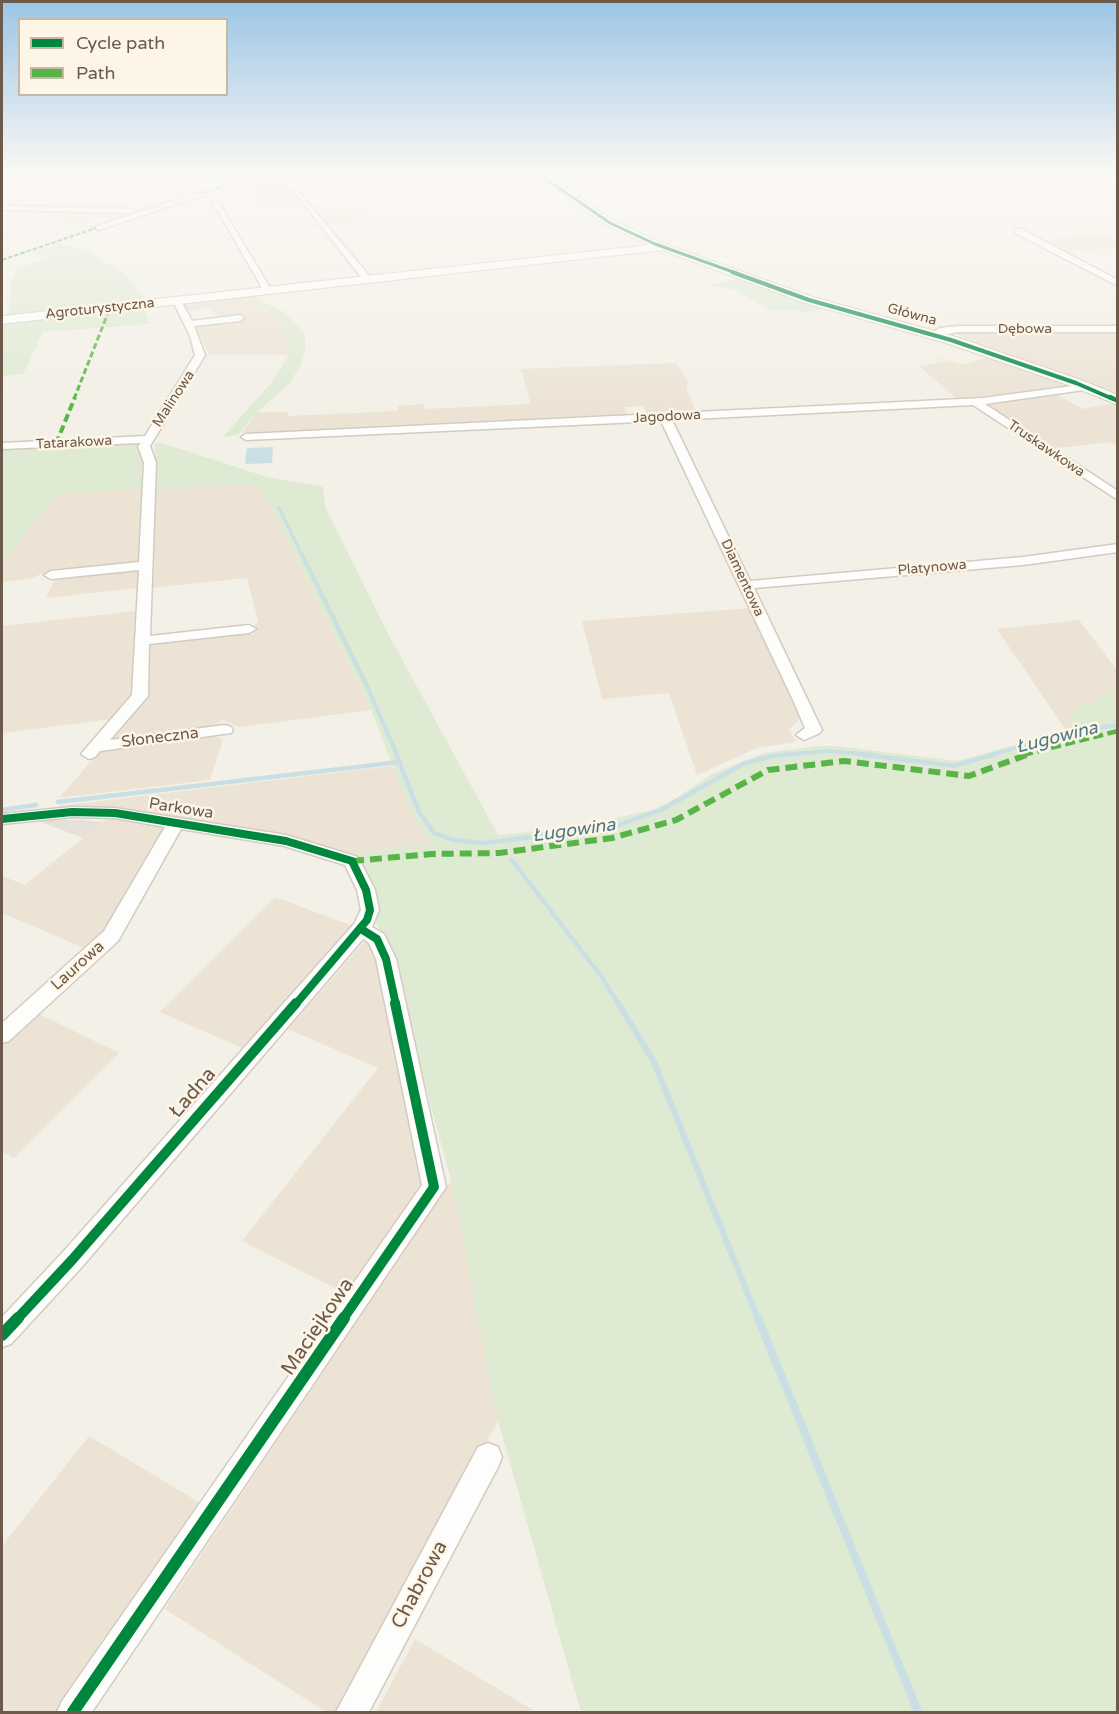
<!DOCTYPE html>
<meta charset="utf-8">
<style>
body{margin:0}
#map{position:relative;width:1119px;height:1714px;overflow:hidden;background:#f3f0e7;font-family:"Varela Round",sans-serif}
canvas{display:block}
.frame{position:absolute;inset:0;border:3px solid #6e5a4b;pointer-events:none}
.legend{position:absolute;left:18px;top:18px;width:210px;height:78px;box-sizing:border-box;background:#fdf6e7;border:2px solid #c4b8a9;margin:0;padding:8px 10px;list-style:none;font-size:18px;color:#6e5a4b}
.legend li{display:flex;align-items:center;gap:12px;height:30px}
.legend b{width:30px;border:2px solid #c4b8a9}
</style>
<div id="map">
<canvas width="1119" height="1714"></canvas>
<div class="frame"></div>
<ul class="legend">
<li><b style="height:8px;background:#00873e"></b>Cycle path</li>
<li><b style="height:8px;background:#59b447"></b>Path</li>
</ul>
</div>
<script>
const g = document.querySelector('canvas').getContext('2d');
g.lineJoin = 'round';
function fill(path, color) { g.fillStyle = color; g.fill(path, 'evenodd'); }
const shape = rows => new Path2D(rows.map(r => 'M' + r).join(''));
function stroke(path, color, width, dash) { g.strokeStyle = color; g.lineWidth = width; g.lineCap = dash ? 'butt' : 'round'; g.setLineDash(dash || []); g.stroke(path); }
function write(font, color, halo, rows, align = 'center') {
  g.font = font + ' "Varela Round",sans-serif'; g.lineWidth = 5; g.setLineDash([]); g.textBaseline = 'middle'; g.strokeStyle = halo; g.fillStyle = color; for (const [text, x, y, turn = 0] of rows) {
    g.save(); g.translate(x, y); g.rotate((+turn || 0) * Math.PI / 180); g.textAlign = isNaN(turn) ? turn : align; if (halo) g.strokeText(text, 0, 0); g.fillText(text, 0, 0); g.restore();
  }
}
fill(shape([
 [271,173,279,173,302,204,264,207,246,181],
 [56,211,133,212,134,213,119,219,91,218,82,224,60,224,68,218,48,217],
 [1105,236,1117,242,1117,248,1062,252,1039,240],
 [243,296,276,316,287,335,288,355,207,355,208,353,194,325,243,319,241,317,217,319,211,308,187,311,182,303],
 [1117,330,1117,395,993,351,953,333,954,331],
 [927,353,962,365,988,357,1068,384,1068,386,958,400,919,366,947,361],
 [676,363,688,380,687,391,697,413,647,414,643,406,624,407,627,414,242,433,257,412,288,412,288,416,398,411,398,406,424,404,425,409,531,404,521,369],
 [1056,394,1083,409,1117,403,1117,446,1110,442,1050,449,988,406,991,402],
 [255,484,273,511,371,710,240,727,222,720,213,727,114,739,112,738,148,696,149,645,244,632,245,635,253,634,255,624,258,622,247,578,151,588,154,489],
 [142,489,138,563,58,573,60,568,52,569,32,578,2,582,2,563,57,493],
 [135,571,138,572,138,588,46,598,55,579],
 [751,608,802,717,789,729,795,742,757,748,697,775,669,693,602,699,582,621],
 [136,611,133,696,112,719,2,733,2,626],
 [1079,620,1117,670,1117,721,1065,729,997,629],
 [213,735,223,740,210,780,59,798,98,753,105,750],
 [392,766,421,832,435,843,356,854,333,851,286,834,135,812,90,806,58,806],
 [111,815,160,823,165,831,107,930,86,949,2,913,2,876,25,885],
 [275,897,353,926,242,1048,160,1012],
 [366,940,375,940,427,1179,347,1294,242,1241,378,1068,288,1029],
 [37,1013,119,1053,14,1158,2,1152,2,1045],
 [451,1180,498,1421,339,1712,326,1712,165,1609],
 [89,1436,202,1504,59,1712,2,1712,2,1546],
 [415,1639,536,1712,376,1712]
]), '#ece3d4');
fill(shape([
 [356,209,367,222,328,226,317,213]
]), '#f1e3d8');
fill(shape([
 [52,820,82,820,103,822,83,838,38,821]
]), '#e6e0d8');
fill(shape([
 [59,243,88,251,128,276,144,300,9,316,11,282,17,269,49,256,32,252],
 [739,279,811,304,826,308,808,313,792,310,771,311,735,290,712,286,698,287],
 [251,295,287,314,304,333,306,347,300,367,288,385,257,412,238,435,223,437,271,383,288,356,287,335,276,316,243,296],
 [143,307,150,324,43,332,23,374,2,376,2,327,4,323],
 [155,443,162,443,267,477,323,487,325,506,385,628,498,835,571,828,653,810,678,797,712,774,764,753,819,746,836,746,957,761,1076,728,1069,714,1117,687,1117,1712,581,1712,498,1421,451,1180,390,955,375,919,369,876,356,854,434,842,421,832,413,818,371,710,273,511,255,484,154,489],
 [141,444,143,456,142,489,57,493,2,563,2,450]
]), '#dfead3');
fill(shape([
 [273,447,272,463,245,464,247,448]
]), '#cadfe3');
stroke(shape([
 [279,508,303,557]
]), '#cadfe3', 3);
stroke(shape([
 [302,555,367,686,397,755],
 [782,755,828,751,875,755],
 [991,755,1070,732,1118,725]
]), '#cadfe3', 4);
stroke(shape([
 [396,754,419,812,434,833,453,840,483,843,613,827,661,810,743,764,772,756,799,754],
 [858,754,954,766,996,754],
 [58,802,400,762],
 [2,810,36,805],
 [511,859,601,976,619,1005]
]), '#cadfe3', 4.5);
stroke(shape([
 [618,1003,654,1062,758,1319]
]), '#cadfe3', 6);
stroke(shape([
 [758,1318,918,1712]
]), '#cadfe3', 8);
const street = shape([
 [293,190,297,190,371,278,371,282,365,282,293,190],
 [213,193,272,291,271,293,264,291,209,196,197,197,99,230,92,228,194,194,213,193],
 [2,206,132,209,136,211,132,213,2,210,2,206],
 [1015,229,1021,229,1118,280,1118,286,1015,233,1015,229],
 [174,299,180,299,192,321,240,315,244,318,240,321,194,326,205,355,150,446,156,463,150,636,249,625,256,629,249,633,149,644,148,696,110,740,225,725,231,727,233,730,231,733,100,751,95,757,89,759,81,754,132,695,139,570,51,579,44,575,51,571,139,562,144,463,138,446,141,443,2,449,2,443,145,436,195,355,190,336,173,301,174,299],
 [958,326,1118,326,1118,332,958,332,933,337,928,334,940,328,958,326],
 [1087,384,1092,387,1091,389,985,404,1118,491,1118,500,973,405,672,420,750,581,1023,557,1118,544,1118,552,1023,565,754,588,822,730,820,733,804,740,796,735,805,728,793,700,661,421,246,440,241,437,246,434,983,398,1087,384],
 [72,807,115,808,286,835,358,857,375,890,379,910,372,927,384,934,396,959,446,1187,92,1712,57,1712,62,1701,422,1185,376,959,369,943,363,939,81,1268,11,1344,2,1347,2,1317,63,1252,354,924,361,910,357,890,345,865,284,846,181,829,118,941,9,1041,2,1043,2,1023,104,931,165,827,115,818,72,817,2,824,2,814,72,807],
 [488,1443,498,1447,502,1457,498,1467,369,1712,336,1712,478,1447,488,1443]
]);
const secondary = shape([
 [532,173,543,173,614,221,659,242,813,297,956,337,1081,380,1118,395,1118,405,1071,386,946,343,805,303,662,250,2,324,2,316,649,245,606,225,532,173]
]);
stroke(street, '#d2cbc3', 3);
stroke(secondary, '#d3ccc4', 2);
fill(street, '#fdfdfb');
fill(secondary, '#fdfdfb');
stroke(shape([
 [203,193,261,173],
 [2,260,96,228]
]), '#59b447', 2, [4.5, 2]);
stroke(shape([
 [74,399,110,308]
]), '#59b447', 3, [6, 3]);
stroke(shape([
 [56,444,75,397]
]), '#59b447', 4, [8, 4]);
stroke(shape([
 [1023,755,1118,731]
]), '#59b447', 4.5, [10, 4.5]);
stroke(shape([
 [352,861,432,854,499,853,612,838,676,820,768,770,844,761,969,776,1029,754]
]), '#59b447', 6, [12, 6]);
stroke(shape([
 [537,173,610,223,655,244,736,273]
]), '#00873e', 3);
stroke(shape([
 [732,272,809,300,951,340,1076,383,1113,399]
]), '#00873e', 4);
stroke(shape([
 [1110,397,1118,401]
]), '#00873e', 4.5);
stroke(shape([
 [2,819,72,812,115,813,286,841,352,861,366,890,370,910,367,920,295,1005],
 [361,929,377,939,386,959,396,1005]
]), '#00873e', 8);
stroke(shape([
 [17,1319,72,1260,296,1003],
 [343,1319,434,1187,395,1003]
]), '#00873e', 10);
stroke(shape([
 [2,1335,18,1318],
 [73,1712,344,1318]
]), '#00873e', 12);
const sky = g.createLinearGradient(0, 0, 0, 413);
sky.addColorStop(0, '#9cc5e6');
sky.addColorStop(0.42, '#faf8f4');
sky.addColorStop(1, '#faf8f400');
g.fillStyle = sky;
g.fillRect(0, 0, 1119, 413);
write('14px', '#6e5a4b', '#fdf6e7', [
 ["Agroturystyczna",100,309,-6],
 ["Główna",912,315,15],
 ["Dębowa",1025,329],
 ["Malinowa",174,399,-57],
 ["Jagodowa",667,417,-3],
 ["Tatarakowa",74,443,-3],
 ["Truskawkowa",1046,449,34],
 ["Platynowa",932,568,-5],
 ["Diamentowa",742,578,65]
]);
write('16px', '#6e5a4b', '#fdf6e7', [
 ["Słoneczna",160,738,-7],
 ["Parkowa",181,809,9],
 ["Laurowa",78,966,-42]
]);
write('italic 18px', '#4a7886', '#fdf6e7', [
 ["Ługowina",1057,738,-14],
 ["Ługowina",574,831,-8]
]);
write('20px', '#6e5a4b', '#fdf6e7', [
 ["Ładna",193,1093,-49],
 ["Maciejkowa",318,1327,-56],
 ["Chabrowa",420,1585,-62]
]);
</script>
